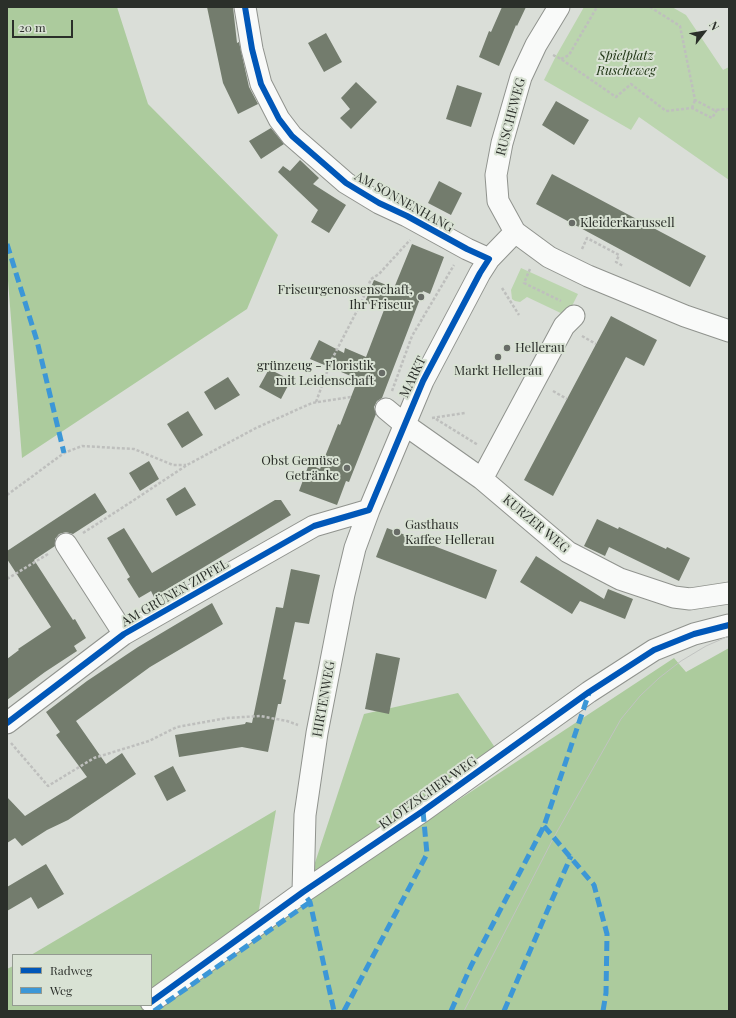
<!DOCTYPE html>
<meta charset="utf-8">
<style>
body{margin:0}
#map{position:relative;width:736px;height:1018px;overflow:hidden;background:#daded8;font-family:"Playfair Display",serif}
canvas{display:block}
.frame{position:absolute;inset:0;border:8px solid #2b2f2a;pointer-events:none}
.legend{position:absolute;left:12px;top:954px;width:140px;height:52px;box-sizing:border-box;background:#d9e2d4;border:1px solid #939a90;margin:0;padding:5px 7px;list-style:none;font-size:12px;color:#2b2f2a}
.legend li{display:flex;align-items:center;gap:8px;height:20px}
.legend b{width:20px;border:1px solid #939a90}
.north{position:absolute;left:684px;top:12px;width:40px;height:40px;-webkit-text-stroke:3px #d9e2d4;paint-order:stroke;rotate:59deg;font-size:11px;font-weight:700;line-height:16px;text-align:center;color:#2b2f2a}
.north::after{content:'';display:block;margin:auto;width:14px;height:18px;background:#2b2f2a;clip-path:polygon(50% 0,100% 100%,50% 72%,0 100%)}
.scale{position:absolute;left:12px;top:20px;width:61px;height:18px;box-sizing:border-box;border:2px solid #2b2f2a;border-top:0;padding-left:5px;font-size:12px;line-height:14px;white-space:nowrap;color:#2b2f2a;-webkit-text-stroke:3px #d9e2d4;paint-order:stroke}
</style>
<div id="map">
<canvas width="736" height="1018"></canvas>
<div class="frame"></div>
<ul class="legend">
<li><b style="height:5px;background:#0057b8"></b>Radweg</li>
<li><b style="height:5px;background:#3c97d7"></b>Weg</li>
</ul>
<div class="north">N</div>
<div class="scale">20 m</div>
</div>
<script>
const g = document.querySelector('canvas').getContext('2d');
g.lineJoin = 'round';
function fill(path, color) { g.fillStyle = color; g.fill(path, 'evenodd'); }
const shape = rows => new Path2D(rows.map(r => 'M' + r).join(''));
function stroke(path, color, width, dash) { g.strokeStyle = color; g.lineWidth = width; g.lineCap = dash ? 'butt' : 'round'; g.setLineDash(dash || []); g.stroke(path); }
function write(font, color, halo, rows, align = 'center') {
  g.font = font + ' "Playfair Display",serif'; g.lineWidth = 4; g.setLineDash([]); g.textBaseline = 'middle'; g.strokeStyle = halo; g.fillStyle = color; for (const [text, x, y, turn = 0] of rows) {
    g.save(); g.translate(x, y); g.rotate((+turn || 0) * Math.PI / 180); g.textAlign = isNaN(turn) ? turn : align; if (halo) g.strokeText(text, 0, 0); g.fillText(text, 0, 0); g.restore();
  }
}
fill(shape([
 [584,7,672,7,686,15,723,70,729,67,729,180,639,117,631,130,544,80,556,56],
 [521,268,578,294,567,316,527,297,520,302,515,301,512,299,511,290]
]), '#bbd5ae');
fill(shape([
 [7,7,117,7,148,104,278,235,247,309,22,458,7,268],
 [729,648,729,1011,7,1011,7,969,13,966,13,1005,151,1005,151,955,31,955,276,810,258,915,431,818,674,658,686,672],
 [458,693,498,752,308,884,364,714]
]), '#accb9d');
fill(shape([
 [207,7,233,7,237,43,239,42,249,87,258,104,238,114,223,83],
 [502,7,526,7,517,26,516,25,499,66,479,57,489,31,491,32],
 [326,33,342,62,324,72,308,43],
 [356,82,377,102,351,129,340,118,350,109,341,98],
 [457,85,482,93,471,127,446,119],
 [556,101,589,120,574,145,542,125],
 [271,128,284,144,261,159,249,141],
 [300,160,319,178,313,184,346,205,329,233,311,222,318,210,278,172,283,166,290,171],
 [552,174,706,256,690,287,536,204],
 [439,181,462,193,451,215,428,203],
 [412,244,444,257,430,294,423,291,382,398,377,401,374,407,376,414,349,482,346,481,337,505,299,491,309,464,320,469,338,424,340,425,358,379,310,359,319,340,344,353,345,348,366,357,384,310,365,302,374,280,394,288],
 [611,316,657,340,644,366,626,357,553,496,524,480],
 [269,369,291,380,281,399,259,387],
 [228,377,240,395,215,410,204,392],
 [188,411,203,435,182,448,167,424],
 [149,461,159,479,140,491,129,473],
 [185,487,196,505,176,516,166,499],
 [95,493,107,512,73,534,66,532,59,534,55,539,55,546,34,560,73,620,75,619,86,638,74,646,77,651,45,672,7,700,7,659,19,650,18,649,51,627,7,559,7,551],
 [275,500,281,500,291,515,154,597,151,591,139,598,127,579,130,577,107,538,124,528,152,573],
 [597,519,618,529,619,527,666,549,667,547,690,558,679,581,609,547,605,556,584,546],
 [387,528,497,570,486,599,376,557],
 [536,556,604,599,608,589,633,599,625,619,580,601,572,614,520,582],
 [291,569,320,575,309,624,295,622,283,679,286,680,281,704,278,704,268,752,242,747,179,757,175,735,245,724,246,722,252,723,276,607,283,608],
 [212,603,223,624,150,667,76,721,106,764,122,753,136,774,68,820,47,830,22,846,15,838,7,843,7,797,25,816,87,777,56,735,60,732,46,712,87,681,138,647],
 [376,653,400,658,389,714,365,709],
 [173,766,186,791,167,801,154,776],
 [46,864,64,894,38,909,31,897,7,911,7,887]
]), '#737c6d');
const minor = shape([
 [245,7,252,49,261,84,279,119,292,136,346,183,379,203,407,216,467,249,489,259],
 [559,7,536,45,521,77,502,143,496,175,498,201,515,232,549,257,588,276,685,316,729,331],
 [386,409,404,424,482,479,568,552,620,579,674,597,690,599,729,593],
 [482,479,564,326,574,316],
 [66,544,124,634],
 [7,723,124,634,314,526,369,510],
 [303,892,305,815,317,733,344,594,355,548,369,510,423,381,480,273,489,259,515,232],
 [151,1002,303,892,423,811,589,692,654,650,694,634,729,625]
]);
stroke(minor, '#90938e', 23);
stroke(shape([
 [650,7,680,26,695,100,714,110,729,109],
 [553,55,561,59,616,97,631,84,666,111,692,108,712,118,717,110],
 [561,59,569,55,597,7],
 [692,108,695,100],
 [582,249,587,238,619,255,616,262,623,266],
 [530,269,524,283,561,301],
 [502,288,519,315],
 [582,336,596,344],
 [392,391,412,336,454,265],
 [553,391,567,399],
 [316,402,331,361,361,303,371,279,379,274,410,240],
 [432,418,465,413],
 [436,419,478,445],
 [7,495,64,453,82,446,134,449,173,465,186,465],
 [83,533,128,504,187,465,256,428,312,403,351,397],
 [7,579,48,554],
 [11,743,48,786,94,758,149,741,177,727,227,718,260,716,287,721,298,725]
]), '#bebfbd', 2.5, [3, 2]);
stroke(minor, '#f9faf9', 21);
stroke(shape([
 [464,1011,554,837,621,719,640,696,659,678,681,661,706,646,729,636]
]), '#c1c3c1', 1);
stroke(shape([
 [7,244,37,341,64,453],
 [544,826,594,885,607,934,606,993,603,1011],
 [307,898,310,902,334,1011],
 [154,1011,310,902],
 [344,1011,427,854,423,811],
 [451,1011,471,966,544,826,589,693],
 [504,1011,571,856]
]), '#3c97d7', 5, [10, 5]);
stroke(shape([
 [7,723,124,634,314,526,369,510,423,381,480,273,489,259,467,249,407,216,379,203,346,183,292,136,279,119,261,84,252,49,245,7],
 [151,1002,303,892,423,811,589,692,654,650,694,634,729,625]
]), '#0057b8', 6);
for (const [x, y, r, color] of [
 [572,223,4,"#686c67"],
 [421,297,4,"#686c67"],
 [507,348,4,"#686c67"],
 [498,357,4,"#686c67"],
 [382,373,4,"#686c67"],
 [347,468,4,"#686c67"],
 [397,532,4,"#686c67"]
]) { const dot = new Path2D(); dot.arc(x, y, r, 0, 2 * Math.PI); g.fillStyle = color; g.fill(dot); stroke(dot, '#d9e2d4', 1.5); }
write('italic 13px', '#1d3312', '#d9e2d4', [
 ["Spielplatz",626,56],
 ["Ruscheweg",626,71]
]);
write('13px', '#2b2f2a', '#d9e2d4', [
 ["RUSCHEWEG",511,117,-75],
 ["AM SONNENHANG",404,202,29],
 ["MARKT",413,377,-64],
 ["KURZER WEG",536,524,40],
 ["AM GRÜNEN ZIPFEL",175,593,-30],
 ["HIRTENWEG",324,699,-80],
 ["KLOTZSCHER WEG",428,793,-35]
]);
write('13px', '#2b2f2a', '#d9e2d4', [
 ["Kleiderkarussell",580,223],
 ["Friseurgenossenschaft,",413,290,"right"],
 ["Ihr Friseur",413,305,"right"],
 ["Hellerau",515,348],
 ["grünzeug - Floristik",374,366,"right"],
 ["mit Leidenschaft",374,381,"right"],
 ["Markt Hellerau",498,371,"center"],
 ["Obst Gemüse",339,461,"right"],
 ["Getränke",339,476,"right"],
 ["Gasthaus",405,525],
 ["Kaffee Hellerau",405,540]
], 'left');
</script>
